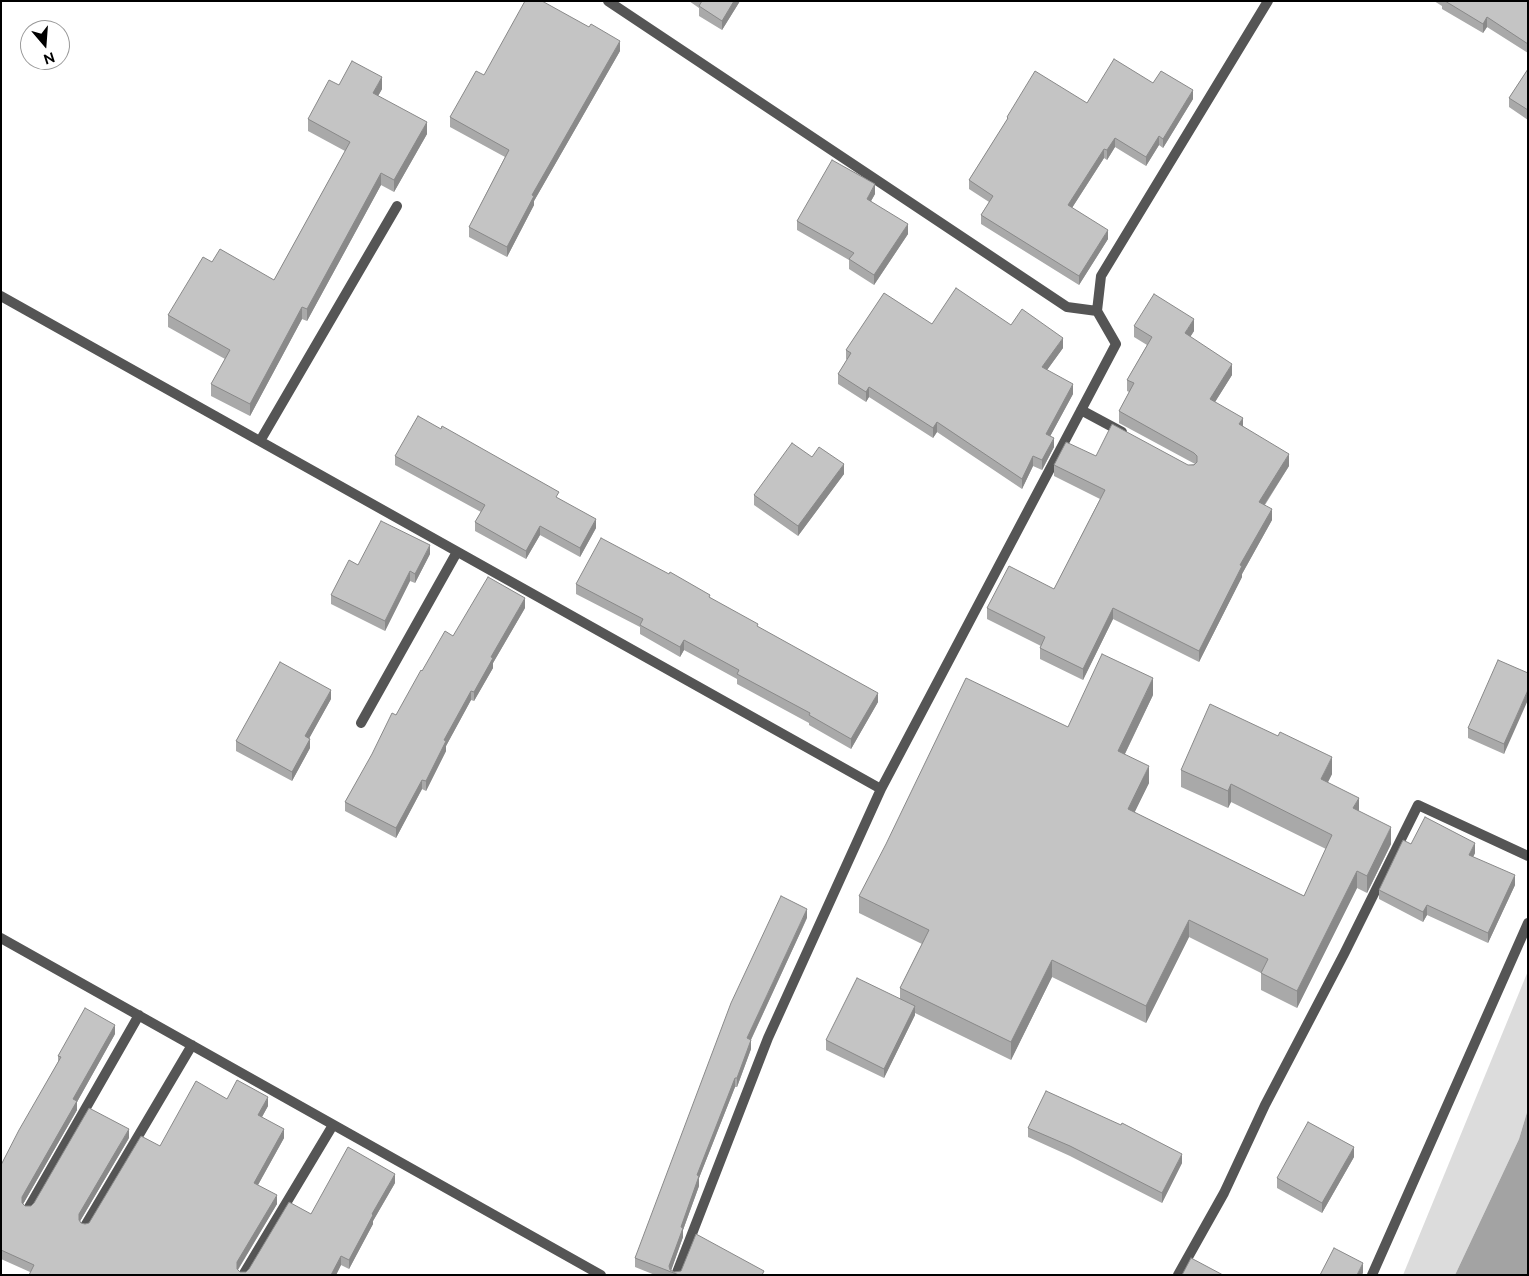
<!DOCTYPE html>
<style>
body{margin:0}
#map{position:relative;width:1529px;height:1276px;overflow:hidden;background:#fff;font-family:Raleway,sans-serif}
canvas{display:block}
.frame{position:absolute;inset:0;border:2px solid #000;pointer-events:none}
.north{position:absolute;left:20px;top:20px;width:50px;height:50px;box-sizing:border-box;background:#fff;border:1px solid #999;border-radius:50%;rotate:162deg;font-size:14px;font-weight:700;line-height:20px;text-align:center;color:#000}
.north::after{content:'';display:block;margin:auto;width:18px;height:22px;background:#000;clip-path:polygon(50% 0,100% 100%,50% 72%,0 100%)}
</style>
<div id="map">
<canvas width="1529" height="1276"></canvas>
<div class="frame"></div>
<div class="north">N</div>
</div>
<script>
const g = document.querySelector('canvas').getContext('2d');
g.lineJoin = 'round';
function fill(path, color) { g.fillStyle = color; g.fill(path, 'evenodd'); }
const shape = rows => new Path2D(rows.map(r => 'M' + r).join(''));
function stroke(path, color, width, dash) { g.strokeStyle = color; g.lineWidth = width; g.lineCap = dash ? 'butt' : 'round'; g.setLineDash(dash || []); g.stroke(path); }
fill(shape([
 [1528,971,1528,1109,1519,1139,1455,1275,1403,1275]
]), '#dcdcdc');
fill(shape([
 [1528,1109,1528,1275,1455,1275,1519,1139]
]), '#a3a3a3');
stroke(shape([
 [608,1,1067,307,1097,311],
 [1,296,881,789],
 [1081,410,1122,432],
 [260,441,397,206],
 [361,723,457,552],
 [1,938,601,1275],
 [28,1209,139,1015],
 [85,1226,192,1045],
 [243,1275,333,1125],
 [676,1275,768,1038,881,789,1116,344,1097,311,1101,276,1268,1],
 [1178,1275,1224,1193,1265,1105,1344,954,1418,805,1528,856],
 [1372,1275,1528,923]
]), '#555', 10);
fill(shape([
 [689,1,740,1,722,30,699,16,699,8],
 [1434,1,1528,1,1528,53,1487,27,1483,33,1442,9,1442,6],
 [620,51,534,201,534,205,507,257,469,237,469,227,505,157,450,127,450,117,484,75],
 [1528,69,1528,120,1509,107,1509,98],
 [1153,83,1193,99,1163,148,1159,145,1146,166,1115,147,1107,160,1104,158,1072,208,1108,239,1079,285,981,224,981,215,989,202,969,189,969,180,1007,120,1007,117,1087,103],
 [339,85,382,89,378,96,427,134,394,192,381,185,307,321,302,319,250,416,211,396,211,384,225,359,168,327,168,315,212,262,274,280,345,151,308,131,308,119],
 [875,194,871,201,908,234,874,285,849,269,849,260,797,230,797,221],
 [932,324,1011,325,1063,348,1047,370,1073,394,1050,436,1054,447,1042,470,1033,466,1022,489,937,432,933,438,869,397,866,402,838,384,838,374,847,360,846,359,846,350],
 [1134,326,1194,331,1190,337,1232,375,1215,402,1289,466,1265,505,1272,520,1242,574,1242,577,1199,662,1113,619,1083,680,1040,659,1040,648,1041,646,987,619,987,608,1054,589,1100,499,1054,476,1054,465,1096,456,1188,465,1195,464,1119,423,1119,411,1129,392,1127,391,1127,380,1147,345,1134,337],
 [395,456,559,499,596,528,580,557,540,535,526,559,475,531,475,522,481,512,395,465],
 [812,457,844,474,798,536,754,505,754,495],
 [430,554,415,583,410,581,385,631,331,604,331,595,358,565],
 [576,584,710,598,758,627,878,702,851,749,809,725,809,723,737,684,737,679,684,650,680,657,640,634,640,627,576,594],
 [525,608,493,663,493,668,474,701,471,700,446,746,446,751,426,791,422,789,396,838,345,811,345,802,422,671,453,636],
 [1528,673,1504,754,1468,738,1468,728],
 [1153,695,1125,754,1149,783,1134,812,1304,896,1326,849,1231,802,1228,808,1181,787,1181,770,1332,774,1328,782,1359,811,1391,844,1367,893,1357,888,1297,1008,1261,990,1261,973,1189,937,1146,1023,1052,977,1011,1060,915,1013,915,1015,884,1078,826,1050,826,1040,900,999,900,988,922,944,859,913,859,896,1068,727],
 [331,699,309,738,310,748,292,781,236,751,236,741],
 [1411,844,1475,853,1473,857,1515,885,1488,943,1427,915,1423,922,1379,899,1379,890],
 [807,918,751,1040,751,1049,737,1087,735,1087,699,1178,699,1186,683,1230,683,1237,671,1270,674,1272,764,1275,655,1275,635,1267,635,1258],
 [115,1034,77,1102,77,1110,23,1204,25,1206,31,1206,129,1138,80,1221,81,1223,85,1224,89,1223,160,1146,227,1099,268,1106,262,1117,284,1138,258,1185,277,1204,238,1270,240,1272,246,1272,311,1214,395,1183,373,1221,373,1224,349,1269,341,1265,336,1275,30,1272,1,1259,1,1165,58,1062,58,1056],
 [1028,1128,1182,1163,1162,1203,1070,1156,1028,1137],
 [1354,1157,1322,1213,1277,1188,1277,1178]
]), '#a9a9a9');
fill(shape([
 [734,1,740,1,722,30,722,21],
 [1487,17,1487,27,1483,33,1483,24],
 [620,41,620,51,534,201,534,205,507,257,507,247,532,195],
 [382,77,382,89,373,105,373,93],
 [1193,90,1193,99,1163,148,1163,139],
 [427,122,427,134,394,192,394,180],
 [1159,136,1159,145,1146,166,1146,157],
 [1115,138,1115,147,1107,160,1107,150],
 [1104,149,1104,158,1068,214,1068,205],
 [381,173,381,185,307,321,307,309],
 [875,184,875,194,867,208,867,199],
 [908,224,908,234,874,285,874,275],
 [1108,230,1108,239,1079,285,1079,276],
 [302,307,302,319,250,416,250,404],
 [1194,319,1194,331,1185,345,1185,333],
 [1063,338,1063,348,1042,377,1042,367],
 [1232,364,1232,375,1210,410,1210,399],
 [1073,384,1073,394,1046,444,1046,434],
 [869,387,869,397,866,402,866,392],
 [1243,418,1243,429,1239,424],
 [937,422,937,432,933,438,933,428],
 [1054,438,1054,447,1042,470,1042,460],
 [1289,454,1289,466,1259,513,1259,502],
 [1033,456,1033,466,1022,489,1022,479],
 [844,464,844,474,798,536,798,526],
 [1272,509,1272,520,1242,574,1242,577,1199,662,1199,651,1240,565],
 [596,519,596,528,580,557,580,548],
 [540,526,540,535,526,559,526,551],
 [430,545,430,554,415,583,415,574],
 [410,571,410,581,385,631,385,621],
 [525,598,525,608,493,663,493,668,474,701,474,692,491,657],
 [1113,608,1113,619,1083,680,1083,669],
 [684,640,684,650,680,657,680,647],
 [1153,678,1153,695,1118,768,1118,751],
 [331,690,331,699,305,746,305,736],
 [1528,690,1528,700,1504,754,1504,744],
 [471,691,471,700,446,746,446,751,426,791,426,781,444,740],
 [878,693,878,702,851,749,851,739],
 [310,739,310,748,292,781,292,772],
 [1332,757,1332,774,1321,796,1321,779],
 [1149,766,1149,783,1128,826,1128,809],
 [422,780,422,789,396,838,396,828],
 [1231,784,1231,802,1228,808,1228,791],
 [1359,798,1359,815,1353,808],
 [1391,827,1391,844,1367,893,1367,876],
 [1475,843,1475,853,1469,865,1469,855],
 [1357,871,1357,888,1297,1008,1297,991],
 [1515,875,1515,885,1488,943,1488,933],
 [1427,905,1427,915,1423,922,1423,912],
 [807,909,807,918,747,1048,747,1038],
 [1189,920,1189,937,1146,1023,1146,1006],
 [1052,960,1052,977,1011,1060,1011,1042],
 [915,1006,915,1015,884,1078,884,1069],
 [115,1025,115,1034,77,1102,77,1110,22,1206,22,1197,73,1099],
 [751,1040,751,1049,737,1087,737,1078],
 [735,1078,735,1087,699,1178,699,1186,683,1230,683,1237,671,1271,669,1266,697,1175],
 [268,1097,268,1106,258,1124,258,1115],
 [129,1129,129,1138,79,1223,79,1214],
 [284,1129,284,1138,254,1192,254,1183],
 [1354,1147,1354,1157,1322,1213,1322,1203],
 [1182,1154,1182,1163,1162,1203,1162,1193],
 [395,1174,395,1183,373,1221,373,1224,349,1269,349,1260,372,1214],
 [277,1195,277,1204,237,1271,237,1262],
 [341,1256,341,1265,336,1275,331,1275],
 [1363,1263,1363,1273,1362,1275,1357,1275]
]), '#898989');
const building = shape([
 [525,1,542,1,589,27,591,24,620,41,532,195,534,196,507,247,469,227,509,150,450,117,476,71,484,75,525,1],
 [702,1,734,1,722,21,699,6,702,1],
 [1445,1,1528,1,1528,44,1487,17,1483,24,1445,1],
 [1114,59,1153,83,1161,71,1193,90,1163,139,1159,136,1146,157,1115,138,1107,150,1104,149,1068,205,1108,230,1079,276,981,215,993,196,969,180,1008,118,1007,117,1035,71,1087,103,1114,59],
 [352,61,382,77,373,93,427,122,394,180,381,173,307,309,302,307,250,404,211,384,230,350,168,315,203,257,212,262,220,249,274,280,350,142,308,119,329,80,339,85,352,61],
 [1528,69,1528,110,1509,98,1528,69],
 [832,160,875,184,867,199,908,224,874,275,849,259,854,253,797,221,832,160],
 [956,288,1011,325,1022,309,1063,338,1042,367,1073,384,1046,434,1054,438,1042,460,1033,456,1022,479,937,422,933,428,869,387,866,392,838,374,851,353,846,350,884,293,932,324,956,288],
 [1154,294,1194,319,1185,333,1232,364,1210,399,1243,418,1239,424,1289,454,1259,502,1272,509,1240,565,1242,566,1199,651,1113,608,1083,669,1040,648,1045,637,987,608,1009,566,1054,589,1105,490,1054,465,1066,442,1096,456,1112,424,1188,465,1194,465,1197,462,1197,456,1194,453,1119,411,1134,383,1127,380,1152,337,1134,326,1154,294],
 [418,416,441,429,442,426,559,492,556,497,596,519,580,548,540,526,526,551,475,522,485,505,395,456,418,416],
 [792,443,812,457,819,447,844,464,798,526,754,495,792,443],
 [381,521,430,545,415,574,410,571,385,621,331,595,349,560,358,565,381,521],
 [601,538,669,574,670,572,710,595,709,597,758,624,757,626,878,693,851,739,809,715,810,713,737,674,739,670,684,640,680,647,640,625,643,619,576,584,601,538],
 [488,577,525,598,491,657,493,658,474,692,471,691,444,740,446,741,426,781,422,780,396,828,345,802,372,754,392,713,396,715,421,670,422,671,445,631,453,636,488,577],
 [1102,654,1153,678,1118,751,1149,766,1128,809,1304,896,1332,835,1231,784,1228,791,1181,770,1210,704,1278,736,1280,732,1332,757,1321,779,1359,798,1353,808,1391,827,1367,876,1357,871,1297,991,1261,973,1268,959,1189,920,1146,1006,1052,960,1011,1042,900,988,929,930,859,896,886,844,966,678,1068,727,1102,654],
 [1498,660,1528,673,1528,690,1504,744,1468,728,1498,660],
 [280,662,331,690,305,736,310,739,292,772,236,741,280,662],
 [1425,817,1475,843,1469,855,1515,875,1488,933,1427,905,1423,912,1379,890,1403,840,1411,844,1425,817],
 [781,896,807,909,747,1038,751,1040,737,1078,735,1078,697,1175,699,1176,681,1227,683,1228,669,1266,670,1270,674,1272,681,1271,696,1234,764,1271,762,1275,679,1275,635,1258,731,1003,781,896],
 [857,978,915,1006,884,1069,826,1040,857,978],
 [85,1008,115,1025,73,1099,77,1101,22,1197,22,1203,25,1206,31,1206,34,1203,89,1108,129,1129,79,1214,79,1220,81,1223,85,1224,89,1223,141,1136,160,1146,196,1081,227,1099,237,1080,268,1097,258,1115,284,1129,254,1183,277,1195,237,1262,237,1269,240,1272,246,1272,249,1269,289,1202,311,1214,348,1147,395,1174,372,1214,373,1215,349,1260,341,1256,331,1275,29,1275,34,1265,1,1250,1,1165,19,1130,61,1057,58,1056,85,1008],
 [1046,1091,1121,1125,1122,1123,1182,1154,1162,1193,1070,1146,1028,1128,1046,1091],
 [1308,1122,1354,1147,1322,1203,1277,1178,1308,1122],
 [1334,1248,1363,1263,1357,1275,1320,1275,1334,1248],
 [1191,1258,1223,1275,1182,1275,1191,1258]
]);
fill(building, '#c4c4c4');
stroke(building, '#898989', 1);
</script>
